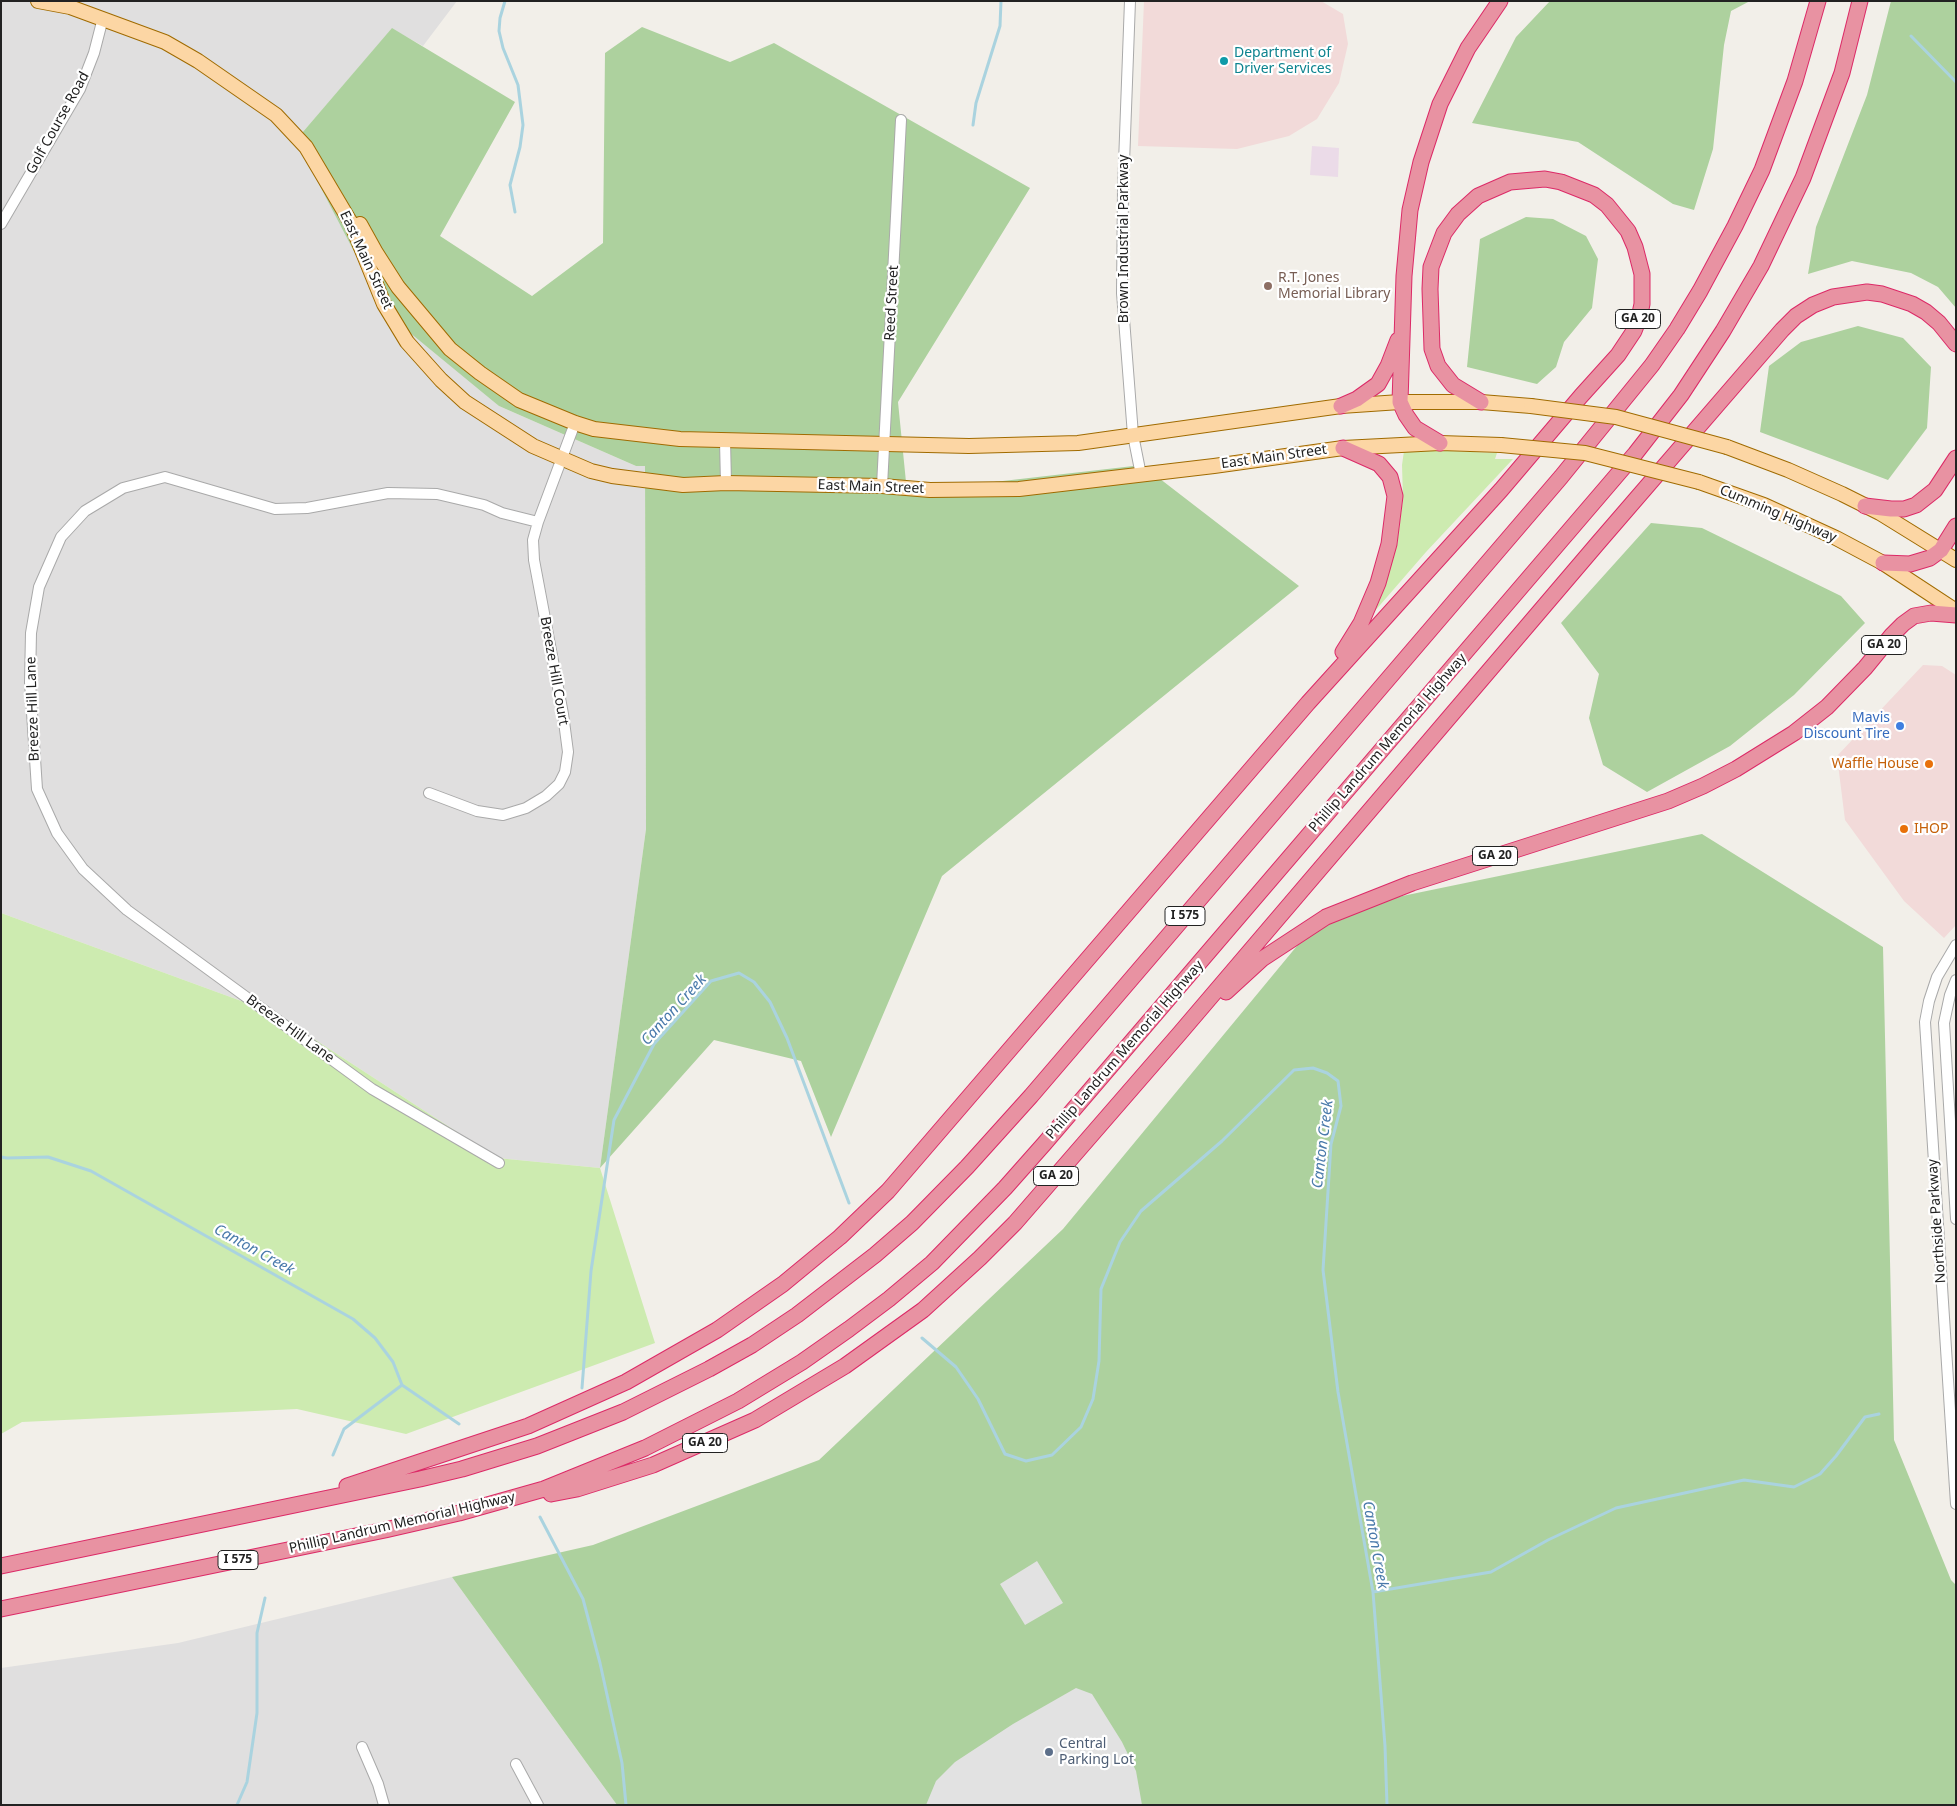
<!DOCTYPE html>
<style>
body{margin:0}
#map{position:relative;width:1957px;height:1806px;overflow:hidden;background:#f2efe9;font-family:"Noto Sans",sans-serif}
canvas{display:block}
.frame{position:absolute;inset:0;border:2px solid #222;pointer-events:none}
</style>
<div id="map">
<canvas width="1957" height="1806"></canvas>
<div class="frame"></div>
</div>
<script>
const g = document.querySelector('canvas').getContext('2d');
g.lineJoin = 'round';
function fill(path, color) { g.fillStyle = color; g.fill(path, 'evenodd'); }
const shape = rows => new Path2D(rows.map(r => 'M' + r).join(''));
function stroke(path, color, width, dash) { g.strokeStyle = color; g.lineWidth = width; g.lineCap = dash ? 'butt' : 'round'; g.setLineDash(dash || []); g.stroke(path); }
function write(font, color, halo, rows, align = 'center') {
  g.font = font + ' "Noto Sans",sans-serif'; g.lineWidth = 4.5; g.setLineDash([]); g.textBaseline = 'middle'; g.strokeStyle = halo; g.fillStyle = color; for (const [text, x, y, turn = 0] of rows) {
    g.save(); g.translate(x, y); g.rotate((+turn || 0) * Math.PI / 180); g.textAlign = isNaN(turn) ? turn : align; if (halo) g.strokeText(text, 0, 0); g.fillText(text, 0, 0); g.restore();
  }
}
fill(shape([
 [1,1,457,1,423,46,392,29,296,140,499,406,636,466,645,466,646,829,600,1168,497,1158,274,1013,1,913],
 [452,1577,617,1805,1,1805,1,1668,178,1643]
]), '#e0dfdf');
fill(shape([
 [1144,1,1321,1,1343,14,1348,44,1339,83,1317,119,1289,136,1237,149,1138,146],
 [1923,665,1942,666,1956,675,1956,925,1944,938,1904,901,1845,820,1837,756]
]), '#f2dad9');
fill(shape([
 [1312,146,1339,148,1338,177,1310,175]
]), '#ebdbe8');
fill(shape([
 [1427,450,1497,453,1495,459,1513,459,1426,552,1374,612,1388,576,1397,545,1403,499,1402,465,1404,451],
 [1,913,274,1013,497,1158,600,1168,655,1343,406,1434,297,1409,22,1422,1,1434]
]), '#cdebb0');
fill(shape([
 [1550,1,1750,1,1731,11,1724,45,1713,149,1694,210,1673,204,1578,142,1472,123,1516,37],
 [1891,1,1956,1,1956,308,1938,287,1911,273,1852,261,1808,274,1816,227,1867,95],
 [642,27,730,62,774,43,1030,188,898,402,907,492,1142,465,1299,586,942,876,831,1137,801,1061,714,1040,600,1168,646,829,645,466,636,466,499,406,386,313,296,140,392,28,515,102,440,236,532,296,603,243,605,53],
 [1526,217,1553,219,1586,236,1598,259,1592,308,1564,342,1556,367,1537,384,1467,367,1480,239],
 [1858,326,1903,338,1931,367,1927,428,1888,480,1760,432,1769,366,1801,342],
 [1651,523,1702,528,1841,596,1865,623,1794,695,1730,746,1647,792,1603,765,1589,718,1599,674,1561,623],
 [1702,834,1883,947,1894,1440,1951,1580,1956,1585,1956,1805,617,1805,452,1577,593,1545,819,1460,1063,1229,1325,912]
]), '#add19e');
fill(shape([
 [1037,1561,1063,1603,1025,1625,1000,1584],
 [1076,1688,1092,1694,1122,1742,1136,1771,1142,1805,926,1805,936,1781,955,1762,1013,1724]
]), '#e2e2e2');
stroke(shape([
 [505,1,500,18,499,31,503,48,518,85,523,125,520,147,510,185,515,212],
 [1911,36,1956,82],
 [973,125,976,103,1000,26,1001,1],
 [1,1157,7,1158,48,1157,91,1171,353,1319,375,1338,393,1362,402,1385,459,1424],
 [922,1338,956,1367,978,1399,1005,1454,1026,1461,1052,1455,1081,1427,1093,1399,1099,1361,1101,1289,1120,1242,1141,1211,1222,1141,1294,1070,1313,1068,1327,1073,1338,1081,1341,1106,1331,1144,1323,1270,1338,1392,1373,1592,1385,1746,1387,1805],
 [582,1388,591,1271,614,1120,654,1044,711,981,739,973,754,982,770,1002,787,1038,849,1203],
 [333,1455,344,1429,402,1385],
 [540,1517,583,1599,600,1663,622,1763,626,1805],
 [1373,1592,1491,1572,1548,1540,1616,1508,1744,1480,1794,1487,1820,1474,1836,1456,1865,1417,1879,1414],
 [237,1805,247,1782,257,1713,257,1633,265,1598]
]), '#aad3df', 3);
const minor = shape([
 [1130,1,1123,190,1122,293,1133,435,1141,475],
 [1,224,80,89,94,53,103,18],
 [725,441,726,483],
 [882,486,901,120],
 [429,793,477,811,503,815,526,808,546,796,559,784,565,772,568,752,563,714,534,560,533,540,538,522,575,423],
 [1956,945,1937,977,1929,1001,1925,1022,1956,1504],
 [1956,980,1950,995,1944,1023,1956,1219],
 [499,1163,372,1089,127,910,83,869,57,833,37,789,30,682,31,633,39,587,61,537,85,511,123,488,165,477,275,509,307,508,388,493,437,494,484,505,502,513,538,522],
 [362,1747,378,1784,384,1805],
 [516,1764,538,1805]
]);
const major = shape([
 [38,1,70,7,165,42,198,61,276,115,306,147,351,223,384,304,407,342,441,380,465,402,533,446,591,471,612,476,683,485,726,483,882,486,930,490,1019,489,1214,466,1343,448,1440,443,1501,445],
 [360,224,375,251,398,287,450,349,480,373,519,400,575,423,594,429,680,439,969,446,1078,443,1341,406,1400,402,1481,402,1531,406],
 [1727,447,1788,470,1842,494,1880,513,1956,560],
 [1699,482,1764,505,1836,538,1883,563,1956,611]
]);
const highway = shape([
 [1341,406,1357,399,1378,384,1388,366,1398,340],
 [1440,443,1415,428,1406,415,1400,402,1404,276,1410,210,1421,162,1440,104,1468,48,1500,1],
 [1343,448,1379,464,1390,477,1395,496,1389,544,1378,583,1361,623,1343,652],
 [1865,506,1891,509,1904,509,1916,505,1935,490,1956,458],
 [1883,563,1910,564,1930,558,1941,550,1956,526],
 [1226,992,1262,959,1326,917,1412,883,1668,801,1703,786,1736,769,1794,733,1827,707,1865,668,1892,635,1903,624,1914,616,1931,613,1956,615],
 [347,1486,528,1426,626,1382,717,1330,783,1284,840,1237,888,1191,1308,703,1501,490,1581,396,1618,355,1634,331,1639,318,1642,304,1642,274,1635,247,1628,231,1607,205,1594,195,1561,182,1545,179,1510,182,1478,196,1458,214,1444,233,1431,267,1430,289,1432,349,1438,366,1453,385,1481,402],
 [551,1494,577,1489,653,1465,755,1420,845,1366,923,1310,980,1258,1015,1223,1180,1033,1598,543,1782,330,1796,316,1813,305,1833,297,1867,292,1882,294,1912,304,1926,312,1939,323,1956,344],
 [1,1566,420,1479,462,1469,537,1446,623,1412,709,1369,752,1345,797,1315,875,1255,912,1223,967,1167,1031,1096,1561,477,1652,365,1677,329,1700,291,1735,226,1762,170,1795,81,1818,1],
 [1,1609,385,1530,459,1513,544,1489,645,1448,738,1401,802,1362,849,1329,889,1299,932,1263,1005,1188,1044,1144,1635,454,1681,395,1723,331,1761,266,1803,178,1842,73,1860,1]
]);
stroke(minor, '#a9a9a9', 12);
stroke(major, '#a06b00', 16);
stroke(highway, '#dc2a67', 17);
stroke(minor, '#fff', 10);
stroke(major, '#fcd6a4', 14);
stroke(highway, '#e892a2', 15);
const majorBridge = shape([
 [1531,406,1616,417,1727,447],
 [1501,445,1585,453,1699,482]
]);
stroke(majorBridge, '#a06b00', 16, []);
stroke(majorBridge, '#fcd6a4', 14);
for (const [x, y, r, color] of [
 [1224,61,5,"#0f9aa8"],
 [1268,286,5,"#8d6e63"],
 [1900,726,5,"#3f7fe0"],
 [1929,764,5,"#e8710a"],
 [1904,829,5,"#e8710a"],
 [1049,1752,5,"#5c6f8a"]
]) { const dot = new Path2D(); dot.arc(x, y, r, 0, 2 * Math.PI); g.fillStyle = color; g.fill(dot); stroke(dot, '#fff', 2); }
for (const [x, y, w] of [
 [1638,319,45],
 [1884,645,45],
 [1495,856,45],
 [1185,916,40],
 [1056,1176,45],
 [705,1443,45],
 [238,1560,40]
]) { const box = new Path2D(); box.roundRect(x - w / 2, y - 9.5, w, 19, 4); g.fillStyle = '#fff'; g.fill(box); stroke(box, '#222', 1); }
write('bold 12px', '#222', null, [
 ["GA 20",1638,319],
 ["GA 20",1884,645],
 ["GA 20",1495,856],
 ["I 575",1185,916],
 ["GA 20",1056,1176],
 ["GA 20",705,1443],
 ["I 575",238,1560]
]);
write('14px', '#0d838f', '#fff', [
 ["Department of",1234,53],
 ["Driver Services",1234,69]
], 'left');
write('14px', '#222', '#fff', [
 ["Golf Course Road",58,123,-61],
 ["Brown Industrial Parkway",1124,239,-90],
 ["East Main Street",366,260,65],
 ["Reed Street",892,303,-87],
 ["East Main Street",1274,457,-8],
 ["East Main Street",871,487,2],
 ["Cumming Highway",1778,514,23],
 ["Breeze Hill Court",554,671,80],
 ["Breeze Hill Lane",33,709,-92],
 ["Phillip Landrum Memorial Highway",1388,743,-49],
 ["Breeze Hill Lane",290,1029,36],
 ["Phillip Landrum Memorial Highway",1125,1050,-49],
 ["Northside Parkway",1937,1221,-94],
 ["Phillip Landrum Memorial Highway",402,1523,-13]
]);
write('14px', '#785e54', '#fff', [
 ["R.T. Jones",1278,278],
 ["Memorial Library",1278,294]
], 'left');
write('14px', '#366cbe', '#fff', [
 ["Mavis",1890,718],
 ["Discount Tire",1890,734]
], 'right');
write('14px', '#c56008', '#fff', [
 ["Waffle House",1919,764],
 ["IHOP",1914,829,"left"]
], 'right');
write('14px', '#4e5e75', '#fff', [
 ["Central",1059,1744],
 ["Parking Lot",1059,1760]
], 'left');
write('italic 15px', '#4a7aab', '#fff', [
 ["Canton Creek",674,1010,-48],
 ["Canton Creek",1323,1144,-83],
 ["Canton Creek",254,1250,29],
 ["Canton Creek",1375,1545,80]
]);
</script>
